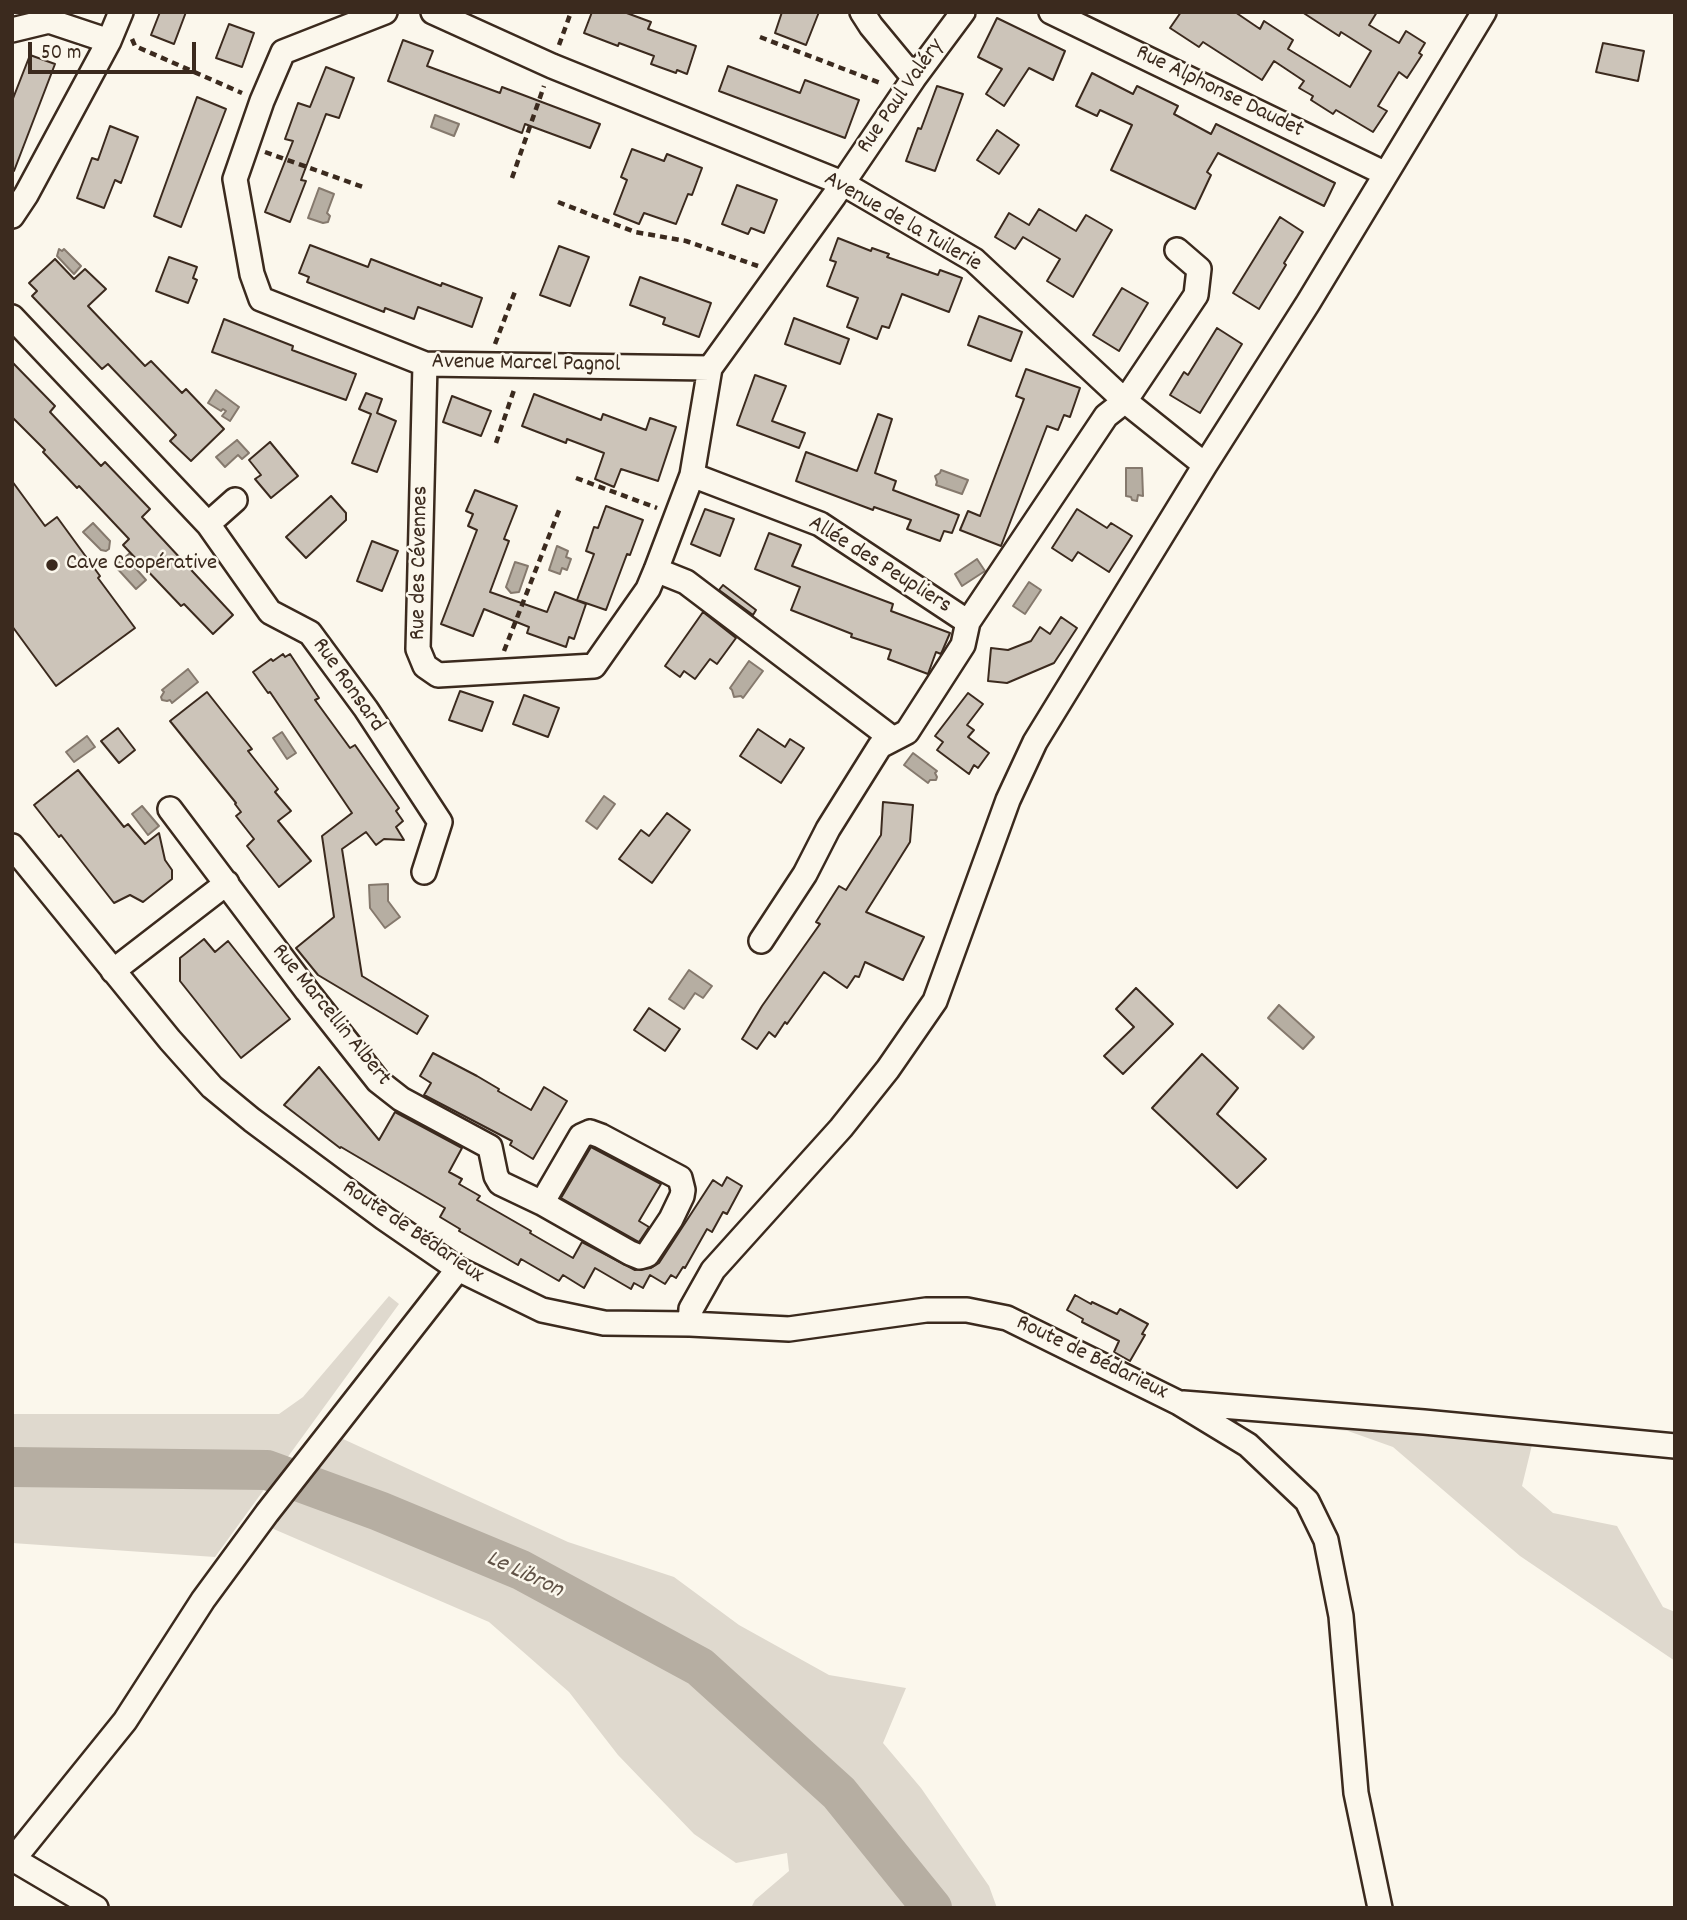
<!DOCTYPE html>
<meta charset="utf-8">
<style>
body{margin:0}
#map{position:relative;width:1687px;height:1920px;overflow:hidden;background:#fbf7ec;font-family:Dekko,sans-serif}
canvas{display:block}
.frame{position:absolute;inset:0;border:14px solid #3b2a1e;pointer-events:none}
.scale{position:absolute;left:28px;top:42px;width:168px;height:32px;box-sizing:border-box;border:4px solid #3b2a1e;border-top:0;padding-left:9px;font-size:21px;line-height:24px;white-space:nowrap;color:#3b2a1e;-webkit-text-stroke:5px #fbf7ec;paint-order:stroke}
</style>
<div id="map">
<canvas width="1687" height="1920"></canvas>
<div class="frame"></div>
<div class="scale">50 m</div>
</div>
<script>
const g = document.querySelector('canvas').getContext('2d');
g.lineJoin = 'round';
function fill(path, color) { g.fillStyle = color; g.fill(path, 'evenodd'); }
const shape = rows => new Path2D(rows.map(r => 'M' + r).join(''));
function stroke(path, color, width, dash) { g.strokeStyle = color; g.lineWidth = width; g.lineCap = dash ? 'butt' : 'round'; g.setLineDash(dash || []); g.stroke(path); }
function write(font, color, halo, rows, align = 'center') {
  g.font = font + ' Dekko,sans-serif'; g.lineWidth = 5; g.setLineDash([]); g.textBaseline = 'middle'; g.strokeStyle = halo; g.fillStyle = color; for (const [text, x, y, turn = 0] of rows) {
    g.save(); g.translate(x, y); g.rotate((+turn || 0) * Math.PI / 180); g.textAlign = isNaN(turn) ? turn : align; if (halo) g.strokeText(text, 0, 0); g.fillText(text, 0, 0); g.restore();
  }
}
fill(shape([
 [389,1296,399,1304,215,1557,12,1543,12,1414,279,1414,303,1397],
 [1313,1421,1532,1445,1522,1486,1553,1513,1617,1526,1663,1607,1675,1612,1675,1661,1520,1556,1393,1447,1348,1431,1321,1428],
 [343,1439,568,1542,674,1577,739,1625,829,1675,906,1688,883,1743,921,1788,989,1886,997,1908,751,1908,755,1900,789,1871,787,1853,736,1863,694,1834,618,1755,569,1692,489,1622,269,1527]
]), '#dfd9ce');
const water = shape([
 [435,115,459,124,454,136,431,127,435,115],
 [319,188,334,194,327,213,330,216,328,222,323,223,308,218,319,188],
 [59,249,62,251,64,249,81,266,74,274,57,256,59,249],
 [216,390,239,407,230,421,222,416,226,411,223,409,221,411,208,403,216,390],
 [237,440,249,453,242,459,238,455,225,467,216,457,237,440],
 [1126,468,1142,468,1143,496,1138,495,1137,501,1132,500,1131,497,1126,496,1126,468],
 [941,470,968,480,962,494,936,485,937,482,935,476,940,473,941,470],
 [93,523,110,541,109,549,106,551,101,550,83,532,93,523],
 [557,546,568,551,566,557,571,559,567,570,562,568,560,574,549,570,557,546],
 [130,553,132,556,131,563,146,580,136,589,115,566,130,553],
 [977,559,985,571,962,586,955,574,977,559],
 [515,562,528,566,519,592,511,593,506,587,515,562],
 [1029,582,1041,590,1025,614,1013,606,1029,582],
 [749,661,763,671,743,698,741,696,734,697,732,690,730,688,749,661],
 [188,669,198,682,172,703,170,700,167,701,162,700,161,697,164,692,162,690,188,669],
 [282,732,296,753,287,759,273,738,282,732],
 [87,736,95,747,74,762,66,752,87,736],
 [913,753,937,771,935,773,937,777,936,780,930,780,928,783,904,765,913,753],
 [604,796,615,804,597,829,586,821,604,796],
 [142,806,159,826,148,835,132,814,142,806],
 [388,884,388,901,400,917,385,928,370,908,369,885,388,884],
 [689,970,712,986,703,998,695,993,684,1009,669,999,689,970],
 [1279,1005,1314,1037,1303,1049,1268,1018,1279,1005]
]);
fill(water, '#b6aea2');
stroke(water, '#85796d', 2);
stroke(shape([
 [12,1467,267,1470,379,1511,521,1570,700,1667,839,1793,932,1908]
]), '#b6aea2', 40);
const building = shape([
 [160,12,186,12,174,44,151,35,160,12],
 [592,12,624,12,651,22,648,29,696,46,687,74,677,70,676,73,651,64,654,56,619,43,618,46,584,33,592,12],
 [782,12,819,12,806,45,775,33,782,12],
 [1181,12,1235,12,1260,29,1264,21,1293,40,1288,49,1350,87,1371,51,1341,32,1339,36,1302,12,1377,12,1369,25,1399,43,1406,31,1425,43,1419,53,1422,55,1407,78,1399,72,1378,106,1387,111,1373,132,1336,110,1333,114,1311,100,1313,96,1299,88,1304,81,1274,61,1262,80,1203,42,1199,47,1170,28,1181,12],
 [997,18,1065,51,1053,80,1029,68,1004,106,986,94,1002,69,978,57,997,18],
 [229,24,254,33,242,67,216,58,229,24],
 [403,40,433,51,427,66,500,93,502,87,600,124,590,148,525,124,522,133,388,81,403,40],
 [1603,43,1644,51,1638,81,1596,72,1603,43],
 [30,55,55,64,14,171,12,171,12,101,30,55],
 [728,66,800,93,805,80,859,100,845,138,719,91,728,66],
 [326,67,354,78,339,118,326,114,301,180,306,181,290,222,265,212,293,141,285,139,298,103,310,107,326,67],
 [1092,73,1133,94,1137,86,1178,106,1174,114,1211,134,1216,124,1335,183,1324,206,1218,153,1207,172,1211,175,1195,209,1111,170,1132,125,1100,110,1097,116,1076,106,1092,73],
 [937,86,963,94,935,171,906,161,918,128,921,129,937,86],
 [197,97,226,109,181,227,154,216,197,97],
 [110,126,138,137,121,183,115,180,104,208,77,198,92,158,98,160,110,126],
 [997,130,1019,145,999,174,977,160,997,130],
 [632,149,664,161,667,154,702,168,692,195,688,194,676,224,644,213,639,224,614,214,627,180,621,177,632,149],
 [737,185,777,200,764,233,751,228,748,234,722,224,737,185],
 [1039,209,1076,231,1086,215,1112,230,1073,297,1047,281,1060,259,1023,237,1015,249,995,237,1009,213,1029,225,1039,209],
 [1280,217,1303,232,1284,263,1286,265,1259,309,1233,293,1280,217],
 [838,238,871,251,872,248,889,254,887,257,938,275,940,270,962,278,949,312,902,294,889,328,882,326,877,339,847,327,858,298,827,286,836,262,830,260,838,238],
 [310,245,368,267,371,259,441,286,442,283,482,298,472,327,418,307,414,319,385,308,384,312,307,282,309,277,299,273,310,245],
 [559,246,589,257,570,306,540,295,559,246],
 [169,257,197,267,193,278,197,280,188,303,156,291,169,257],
 [55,259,74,279,85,269,106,289,88,306,145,366,151,361,182,393,186,389,224,429,191,461,170,441,176,435,108,364,102,369,32,296,37,291,29,283,55,259],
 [640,277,711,303,699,337,663,324,665,318,630,305,640,277],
 [1122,288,1148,303,1119,351,1093,335,1122,288],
 [979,316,1022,332,1011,361,968,345,979,316],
 [794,318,849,339,840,364,785,344,794,318],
 [224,319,293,346,292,350,356,374,346,400,212,352,224,319],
 [1217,328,1242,344,1200,413,1170,395,1184,372,1188,375,1217,328],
 [12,362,55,406,50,412,101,466,105,462,150,509,142,517,233,615,213,634,184,604,181,606,123,545,129,539,79,486,77,488,43,452,45,450,12,417,12,362],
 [1026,369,1080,388,1070,417,1064,415,1058,430,1047,426,1001,546,960,530,968,511,980,516,1024,399,1016,396,1026,369],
 [755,375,786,386,772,421,805,433,799,448,737,425,755,375],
 [366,393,382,399,377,413,396,421,377,472,352,463,371,414,359,409,366,393],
 [534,394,601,420,603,414,646,430,650,418,676,427,658,481,621,469,614,487,595,479,604,453,567,439,566,443,522,426,534,394],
 [452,396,491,411,481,436,443,422,452,396],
 [878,414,892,419,875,473,896,481,893,490,959,515,952,533,944,531,940,541,907,529,911,520,874,507,873,510,796,481,806,452,857,471,878,414],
 [270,442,298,476,271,498,255,479,261,475,249,460,270,442],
 [12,481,45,526,57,517,100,576,98,578,135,628,56,686,12,626,12,481],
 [475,490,517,506,504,539,509,541,490,592,547,612,555,592,586,604,574,639,569,637,566,647,527,633,529,627,484,609,473,636,441,624,477,530,468,526,473,514,466,511,475,490],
 [331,496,346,513,346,520,306,558,286,537,331,496],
 [606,506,643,520,630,555,627,554,606,610,577,600,594,554,586,551,594,527,598,528,606,506],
 [705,509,734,519,720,556,691,544,705,509],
 [1077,509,1107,528,1111,523,1132,536,1109,572,1078,552,1072,561,1052,548,1077,509],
 [769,533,801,545,792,566,893,604,891,611,950,633,941,654,936,652,928,674,888,659,891,650,851,637,852,634,791,610,800,587,755,569,769,533],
 [372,541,398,551,382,591,357,581,372,541],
 [723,585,756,610,753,615,719,590,723,585],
 [703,612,736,638,717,664,710,659,695,679,684,671,680,677,665,666,703,612],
 [1061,617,1077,628,1054,663,1007,683,988,681,991,648,1008,650,1031,641,1040,627,1050,634,1061,617],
 [283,654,285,657,290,654,319,698,315,700,350,748,355,745,399,808,396,811,403,821,396,827,404,840,384,839,376,845,366,832,342,849,362,976,428,1016,417,1034,318,975,296,948,334,917,322,836,352,813,270,692,268,693,253,672,271,659,273,661,283,654],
 [460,691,493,702,482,731,449,720,460,691],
 [207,692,252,749,248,751,278,789,275,792,291,811,278,821,311,861,279,887,247,846,254,839,236,816,241,812,235,804,236,803,170,721,207,692],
 [968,693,983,704,967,725,974,730,968,737,989,753,978,768,974,765,969,774,937,750,943,742,935,736,968,693],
 [524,695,559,708,548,737,513,724,524,695],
 [118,728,135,750,119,763,101,741,118,728],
 [758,729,785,747,790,739,804,748,781,783,740,756,758,729],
 [78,770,124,827,128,824,145,844,159,833,165,860,172,870,172,879,143,902,130,895,114,903,61,835,59,837,34,805,78,770],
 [883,802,913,805,910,842,866,912,924,937,903,980,865,962,859,977,855,976,847,988,824,972,787,1024,785,1022,775,1037,769,1032,757,1049,742,1039,762,1006,820,924,816,922,839,886,846,890,881,835,883,802],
 [667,813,690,830,652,883,619,859,641,830,649,836,667,813],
 [204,939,215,952,228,941,290,1019,241,1058,180,981,180,958,204,939],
 [1136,988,1173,1024,1123,1074,1104,1056,1134,1027,1116,1009,1136,988],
 [649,1008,680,1029,665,1051,634,1030,649,1008],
 [433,1053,477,1076,499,1089,498,1091,531,1110,544,1087,567,1101,533,1159,510,1145,512,1141,424,1095,431,1083,420,1076,433,1053],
 [1202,1054,1238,1088,1217,1114,1266,1159,1237,1188,1152,1108,1202,1054],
 [319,1067,379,1140,395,1112,462,1148,449,1172,462,1179,459,1184,480,1196,477,1200,531,1231,530,1233,573,1258,582,1242,635,1270,651,1268,659,1263,713,1180,722,1186,727,1177,742,1186,727,1214,723,1212,712,1232,707,1229,685,1268,683,1267,676,1278,671,1275,665,1284,650,1275,643,1288,634,1283,631,1289,595,1268,584,1288,563,1275,559,1281,521,1259,518,1265,459,1231,460,1229,440,1217,445,1208,341,1147,340,1148,284,1105,319,1067],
 [591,1147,661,1184,639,1221,649,1227,639,1242,561,1198,591,1147],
 [1075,1295,1091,1304,1092,1302,1117,1314,1120,1309,1148,1324,1142,1334,1145,1335,1130,1361,1114,1352,1119,1341,1082,1322,1083,1319,1067,1310,1075,1295]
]);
fill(building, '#ccc4b9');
stroke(building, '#3b2a1e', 2);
const minor = shape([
 [385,12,283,52,262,101,235,179,252,274,261,299,425,364,710,368],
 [433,12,552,66,842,183,974,260,1125,401,1205,465],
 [862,12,871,26,914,78],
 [1051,12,1386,174],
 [12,30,49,21,109,41],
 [12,216,26,195,109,41,121,12],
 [12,317,208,524,270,612,310,633,366,709,440,822,424,872],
 [425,364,418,649,425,666,438,675,594,666,648,589,656,570,692,475,710,368,834,196,914,78,963,12],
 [692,475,820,524,968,622,1106,416,1125,401,1196,295,1199,269,1177,250],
 [208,524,235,500],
 [656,570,686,582,893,739],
 [170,809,307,991,378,1081,401,1099,490,1147,496,1176,500,1183,542,1203],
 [12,846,170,1040,212,1087,252,1120,384,1218,458,1269,542,1310,604,1323,690,1324,789,1329,926,1310,967,1310,1007,1318,1179,1403,1248,1445,1307,1501,1326,1540,1341,1616,1356,1793,1380,1908],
 [761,941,805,874,828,829,880,746,907,732,963,645,968,622],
 [113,971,227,883],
 [590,1132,601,1136,680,1178,683,1190,682,1196,671,1219,647,1255,640,1257,630,1253,542,1203,581,1136,590,1132],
 [690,1324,691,1309,713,1270,841,1128,888,1069,935,1001,1008,800,1035,742,1205,465,1308,303,1484,12],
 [1183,1403,1424,1422,1675,1446],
 [13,1859,96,1908],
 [12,1861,125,1721,203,1600,267,1513,458,1269]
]);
stroke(minor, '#3b2a1e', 28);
stroke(shape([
 [760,37,883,84],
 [132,39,135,46,242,93],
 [559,45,571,12],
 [265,152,363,187],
 [512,178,544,86],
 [558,202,635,232,686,241,758,266],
 [495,344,516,289],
 [496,443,515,387],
 [576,478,657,508],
 [504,651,560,508]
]), '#3b2a1e', 4.5, [7, 5]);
stroke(minor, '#fbf7ec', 23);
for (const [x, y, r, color] of [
 [52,565,7,"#3b2a1e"]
]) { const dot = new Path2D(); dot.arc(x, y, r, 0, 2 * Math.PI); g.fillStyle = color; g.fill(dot); stroke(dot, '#fbf7ec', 2.5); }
write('23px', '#3b2a1e', '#fbf7ec', [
 ["Rue Alphonse Daudet",1219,93,26],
 ["Rue Paul Valéry",902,97,-55],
 ["Avenue de la Tuilerie",902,223,30],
 ["Avenue Marcel Pagnol",526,365,1],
 ["Rue des Cévennes",421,563,-89],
 ["Allée des Peupliers",879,566,32],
 ["Rue Ronsard",347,686,55],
 ["Rue Marcellin Albert",330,1016,51],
 ["Route de Bédarieux",412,1233,34],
 ["Route de Bédarieux",1091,1359,26]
]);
write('23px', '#3b2a1e', '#fbf7ec', [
 ["Cave Coopérative",66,565]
], 'left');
write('italic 24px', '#605246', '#fbf7ec', [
 ["Le Libron",524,1576,25]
]);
</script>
